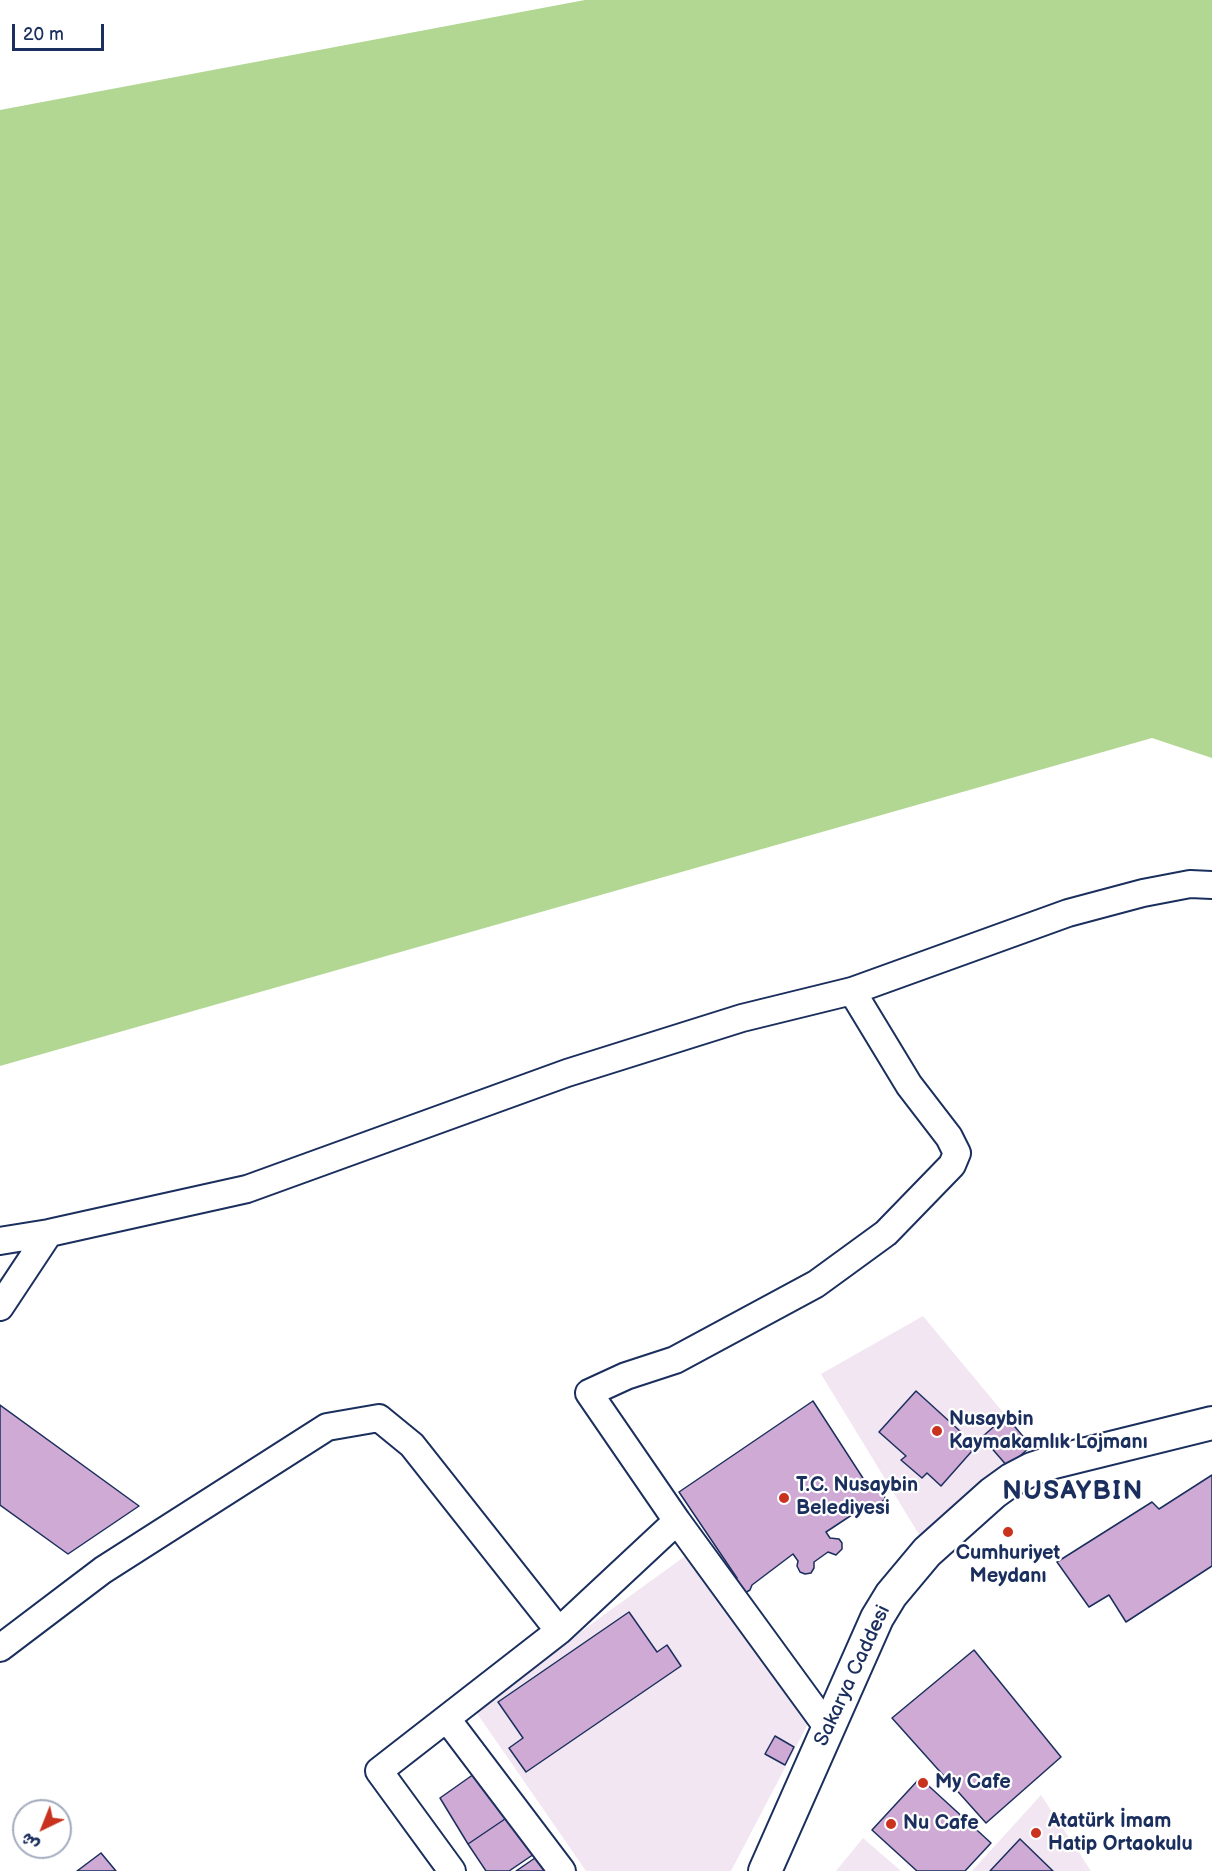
<!DOCTYPE html>
<meta charset="utf-8">
<style>
body{margin:0}
#map{position:relative;width:1212px;height:1871px;overflow:hidden;background:#fff;font-family:"Balsamiq Sans","Playpen Sans Arabic",sans-serif}
canvas{display:block}
.north{position:absolute;left:12px;top:1799px;width:60px;height:60px;box-sizing:border-box;background:#fff;border:2px solid #a4acbf;border-radius:50%;rotate:223deg;font-size:16px;font-weight:700;line-height:24px;text-align:center;color:#1b2f5e}
.north::after{content:'';display:block;margin:auto;width:21px;height:27px;background:#c8321e;clip-path:polygon(50% 0,100% 100%,50% 72%,0 100%)}
.scale{position:absolute;left:12px;top:24px;width:92px;height:27px;box-sizing:border-box;border:3px solid #1b2f5e;border-top:0;padding-left:8px;font-size:18px;line-height:21px;white-space:nowrap;color:#1b2f5e;-webkit-text-stroke:4px #fff;paint-order:stroke}
</style>
<div id="map">
<canvas width="1212" height="1871"></canvas>
<div class="north">ش</div>
<div class="scale">20 m</div>
</div>
<script>
const g = document.querySelector('canvas').getContext('2d');
g.lineJoin = 'round';
function fill(path, color) { g.fillStyle = color; g.fill(path, 'evenodd'); }
const shape = rows => new Path2D(rows.map(r => 'M' + r).join(''));
function stroke(path, color, width, dash) { g.strokeStyle = color; g.lineWidth = width; g.lineCap = dash ? 'butt' : 'round'; g.setLineDash(dash || []); g.stroke(path); }
function write(font, color, halo, rows, align = 'center') {
  g.font = font + ' "Balsamiq Sans",sans-serif'; g.lineWidth = 4.5; g.setLineDash([]); g.textBaseline = 'middle'; g.strokeStyle = halo; g.fillStyle = color; for (const [text, x, y, turn = 0] of rows) {
    g.save(); g.translate(x, y); g.rotate((+turn || 0) * Math.PI / 180); g.textAlign = isNaN(turn) ? turn : align; if (halo) g.strokeText(text, 0, 0); g.fillText(text, 0, 0); g.restore();
  }
}
fill(shape([
 [923,1316,1031,1446,923,1541,821,1374],
 [688,1554,810,1720,731,1871,586,1871,474,1709],
 [1041,1795,1091,1871,972,1871],
 [863,1838,901,1871,836,1871]
]), '#f1e6f2');
fill(shape([
 [585,0,1212,0,1212,758,1152,738,0,1066,0,110]
]), '#b1d793');
const building = shape([
 [916,1391,961,1432,956,1437,972,1451,941,1486,927,1473,922,1478,901,1460,906,1456,879,1432,916,1391],
 [813,1401,870,1489,876,1487,881,1489,884,1493,885,1499,878,1505,870,1503,826,1532,830,1538,839,1539,842,1543,842,1549,836,1555,828,1552,814,1562,814,1568,811,1573,805,1574,800,1572,797,1566,798,1561,793,1554,752,1585,750,1590,745,1593,735,1583,737,1578,679,1492,813,1401],
 [0,1405,139,1506,68,1554,0,1505,0,1405],
 [1006,1416,1031,1446,1008,1467,982,1437,1006,1416],
 [1212,1475,1212,1566,1126,1622,1109,1595,1089,1607,1057,1562,1152,1502,1159,1509,1212,1475],
 [629,1612,657,1652,667,1645,681,1666,526,1772,509,1748,523,1738,498,1702,629,1612],
 [974,1650,1061,1757,986,1823,892,1718,974,1650],
 [775,1736,794,1747,785,1765,765,1754,775,1736],
 [474,1774,508,1817,468,1844,440,1798,474,1774],
 [920,1778,991,1843,965,1871,917,1871,872,1830,920,1778],
 [508,1817,537,1852,509,1871,486,1871,468,1844,508,1817],
 [1020,1839,1053,1871,990,1871,1020,1839],
 [101,1853,116,1871,77,1871,101,1853],
 [535,1858,546,1871,516,1871,535,1858]
]);
fill(building, '#cfaad4');
stroke(building, '#1b2f5e', 1.5);
const minor = shape([
 [0,1241,49,1233,247,1189,567,1073,742,1018,852,991,1068,913,1143,893,1190,884,1212,885],
 [0,1307,49,1233],
 [0,1648,103,1570,327,1427,379,1418,412,1445,559,1631],
 [447,1719,562,1871],
 [828,1728,677,1521,589,1393,626,1376,675,1360,816,1284,886,1233,952,1165,957,1153,949,1137,909,1085,852,991],
 [452,1871,379,1771,559,1631,677,1521]
]);
const tertiary = shape([
 [765,1871,877,1618,891,1595,927,1552,993,1493,1011,1480,1032,1469,1050,1463,1212,1423]
]);
stroke(minor, '#1b2f5e', 30);
stroke(tertiary, '#1b2f5e', 36);
stroke(minor, '#fff', 26);
stroke(tertiary, '#fff', 32);
for (const [x, y, r, color] of [
 [937,1431,6,"#c8321e"],
 [784,1498,6,"#c8321e"],
 [1008,1532,6,"#c8321e"],
 [923,1783,6,"#c8321e"],
 [891,1824,6,"#c8321e"],
 [1036,1833,6,"#c8321e"]
]) { const dot = new Path2D(); dot.arc(x, y, r, 0, 2 * Math.PI); g.fillStyle = color; g.fill(dot); stroke(dot, '#fff', 2); }
write('bold 20px', '#1b2f5e', '#fff', [
 ["Nusaybin",949,1420],
 ["Kaymakamlık Lojmanı",949,1443],
 ["T.C. Nusaybin",796,1486],
 ["Belediyesi",796,1509],
 ["Cumhuriyet",1008,1554,"center"],
 ["Meydanı",1008,1577,"center"],
 ["My Cafe",935,1783],
 ["Atatürk İmam",1048,1822],
 ["Hatip Ortaokulu",1048,1845],
 ["Nu Cafe",903,1824]
], 'left');
write('20px', '#1b2f5e', '#fff', [
 ["Sakarya Caddesi",853,1676,-65]
]);
g.letterSpacing = '1.5px';
write('bold 26px', '#1b2f5e', '#fff', [
 ["NUSAYBIN",1073,1492]
]);
g.letterSpacing = '0px';
</script>
